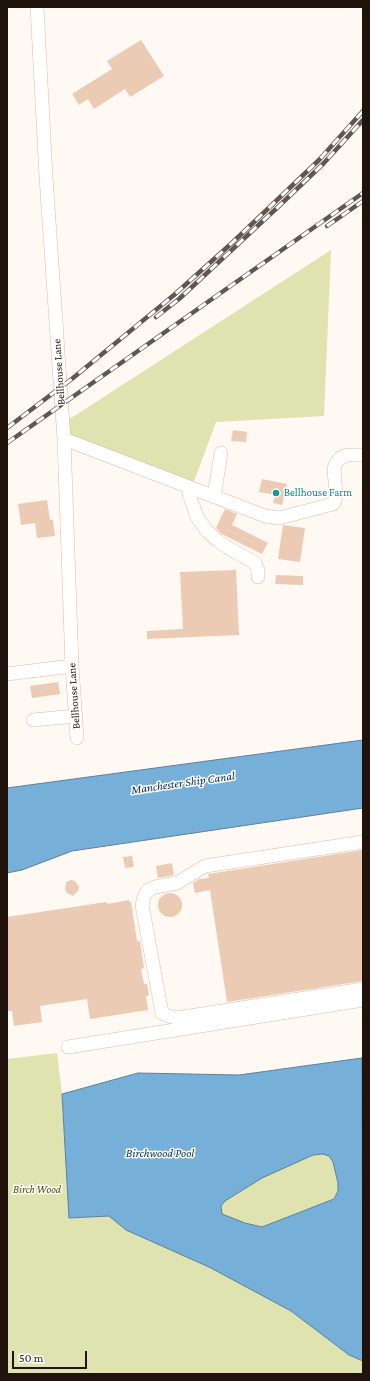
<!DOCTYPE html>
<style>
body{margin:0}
#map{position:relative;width:370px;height:1381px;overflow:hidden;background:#fff8f3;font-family:"Crimson Pro",serif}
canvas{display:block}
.frame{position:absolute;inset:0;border:8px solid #1f130b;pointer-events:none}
.scale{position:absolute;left:12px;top:1351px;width:75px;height:18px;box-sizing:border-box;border:2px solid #1f130b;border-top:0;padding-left:5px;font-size:12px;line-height:14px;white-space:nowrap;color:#1f130b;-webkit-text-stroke:3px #fff;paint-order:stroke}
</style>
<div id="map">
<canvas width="370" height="1381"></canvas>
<div class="frame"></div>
<div class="scale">50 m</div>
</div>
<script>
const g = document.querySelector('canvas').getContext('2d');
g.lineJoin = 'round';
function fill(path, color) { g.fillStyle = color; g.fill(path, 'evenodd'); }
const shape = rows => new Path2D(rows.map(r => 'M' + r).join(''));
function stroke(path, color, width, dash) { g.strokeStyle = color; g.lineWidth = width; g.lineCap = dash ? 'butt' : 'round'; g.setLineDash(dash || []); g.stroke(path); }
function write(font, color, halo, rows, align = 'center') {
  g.font = font + ' "Crimson Pro",serif'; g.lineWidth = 3; g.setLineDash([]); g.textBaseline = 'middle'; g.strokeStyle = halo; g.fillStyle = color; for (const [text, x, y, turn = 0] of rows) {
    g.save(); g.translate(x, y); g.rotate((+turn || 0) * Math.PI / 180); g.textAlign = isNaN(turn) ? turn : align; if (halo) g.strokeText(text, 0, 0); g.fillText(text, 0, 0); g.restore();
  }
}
fill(shape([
 [331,250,324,416,216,422,192,487,66,438,65,422],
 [57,1053,62,1094,69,1218,109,1216,126,1230,209,1267,291,1311,349,1355,363,1361,363,1374,7,1374,7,1059],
 [323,1154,329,1156,333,1162,338,1183,338,1191,334,1199,262,1227,245,1223,222,1214,221,1206,225,1201,262,1177,313,1155]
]), '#dee3af');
const water = shape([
 [363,740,363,808,72,851,22,870,7,873,7,788,363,740],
 [362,1058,363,1361,349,1355,291,1311,209,1267,126,1230,109,1216,69,1218,62,1094,138,1073,239,1075,362,1058],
 [323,1154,329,1156,333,1162,338,1183,338,1191,334,1199,262,1227,245,1223,222,1214,221,1206,225,1201,262,1178,313,1155,323,1154]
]);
fill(water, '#76afd8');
stroke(water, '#5c809a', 1);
fill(shape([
 [141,40,164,76,130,97,125,89,94,109,88,99,79,105,72,94,112,69,107,61],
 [233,430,247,432,246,442,231,441],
 [262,479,287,484,282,505,273,503,275,495,259,492],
 [47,500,50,520,53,520,55,536,37,538,35,523,21,525,18,504],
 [225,509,237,514,232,525,268,543,262,554,222,534,216,528],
 [283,525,305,528,300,562,278,559],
 [236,570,239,635,147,639,147,631,183,629,180,572],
 [276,575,303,576,303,585,275,584],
 [58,682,60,694,32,698,30,686],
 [363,850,363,981,227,1002,210,890,195,893,193,883,199,879,209,878,208,874],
 [132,856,134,867,125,868,123,857],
 [172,863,174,875,158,878,156,866],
 [71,880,75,881,79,887,78,891,73,896,67,893,65,889,66,882],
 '158 905a12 12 0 1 1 24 0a12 12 0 1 1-24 0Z',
 [129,900,129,902,131,902,137,941,140,941,144,968,141,969,144,984,147,984,149,995,146,996,148,1010,90,1019,87,999,40,1006,42,1022,14,1026,12,1011,7,1011,7,917,93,904,107,902,107,904]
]), '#eccbb4');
const minor = shape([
 [37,7,46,177,64,439,72,666,77,738],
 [64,439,265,516,279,518,333,504,335,500,336,495,334,469,336,463,340,458,347,455,363,455],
 [188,487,189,494,197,517,207,531,218,541,230,549,255,563,258,570,258,577],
 [214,497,221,453],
 [7,674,72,666],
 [33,720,76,716],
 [363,842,205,866,177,883,155,887,148,890,144,897,142,905,162,1013,168,1016,177,1018,363,989],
 [68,1047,363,1000]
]);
stroke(minor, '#ddbba5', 14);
stroke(minor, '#fff', 13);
const rail = shape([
 [327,226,363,201],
 [156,317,179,299,279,206,323,164,363,120],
 [7,428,73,378,174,295,233,242,319,160,363,111],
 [7,443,363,193]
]);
stroke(rail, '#625750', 4.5);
stroke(rail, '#fff', 3, [9]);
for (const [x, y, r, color] of [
 [276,493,4,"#0f9aa8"]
]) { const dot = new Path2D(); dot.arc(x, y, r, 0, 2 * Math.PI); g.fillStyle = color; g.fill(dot); stroke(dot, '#fff', 1.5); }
write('11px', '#1f130b', '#fff', [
 ["Bellhouse Lane",59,372,-94],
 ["Bellhouse Lane",74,696,-94]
]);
write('11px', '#0d838f', '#fff', [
 ["Bellhouse Farm",284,493]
], 'left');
write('italic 11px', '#4c4e00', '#fff', [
 ["Birch Wood",37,1190]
]);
write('italic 12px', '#00304b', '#fff', [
 ["Manchester Ship Canal",183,783,-8],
 ["Birchwood Pool",160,1153]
]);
</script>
